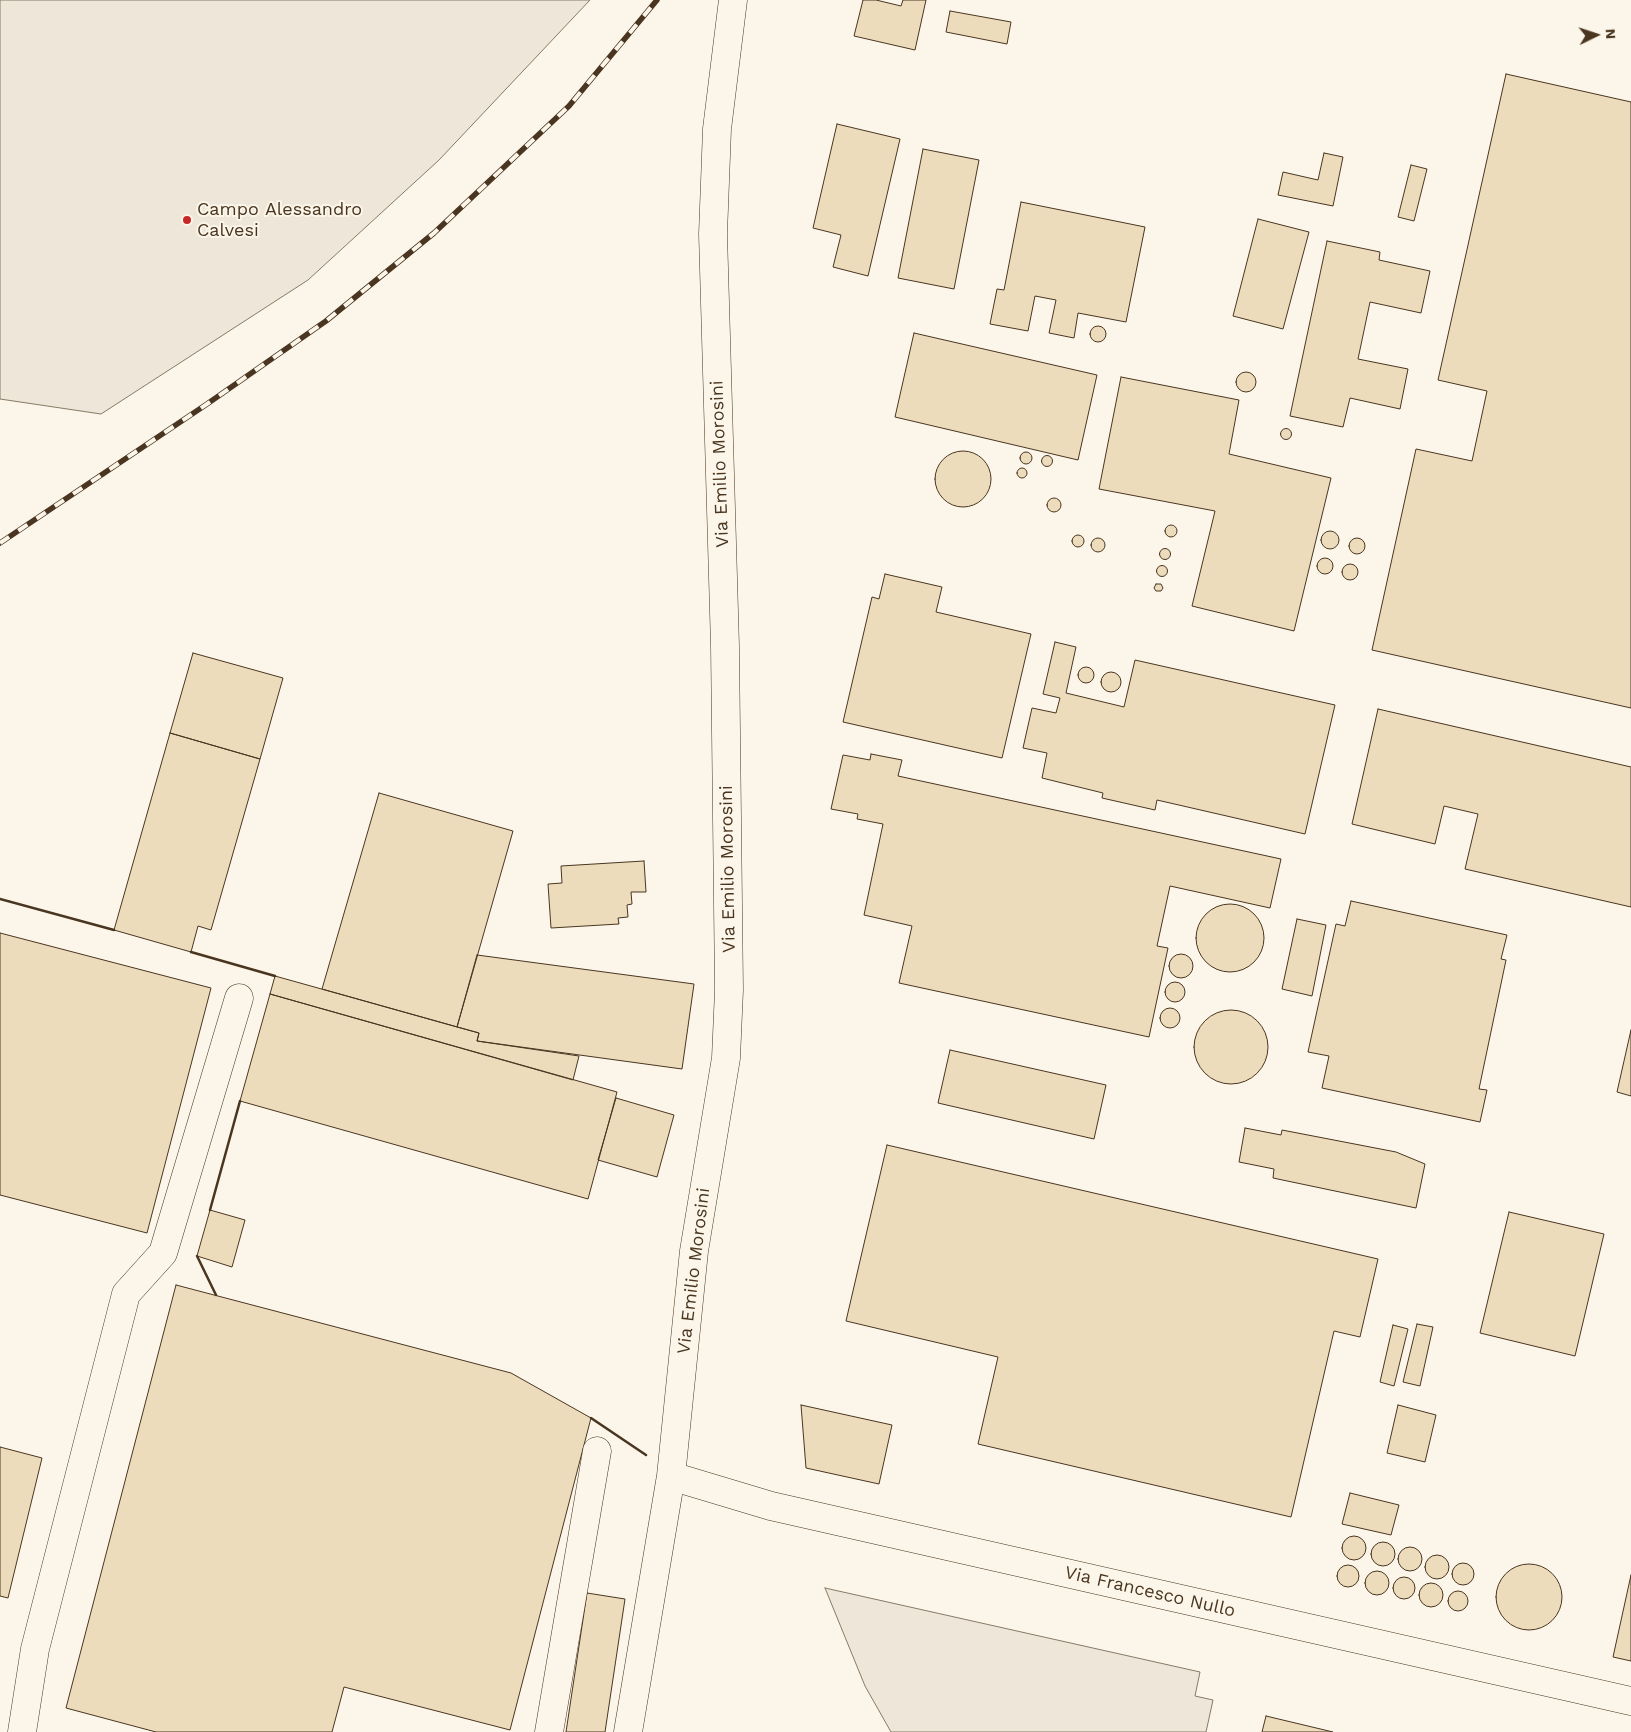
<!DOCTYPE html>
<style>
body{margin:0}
#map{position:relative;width:1631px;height:1732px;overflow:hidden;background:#fbf6e9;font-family:"Work Sans",sans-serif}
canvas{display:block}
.north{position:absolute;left:1571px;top:10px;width:50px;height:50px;-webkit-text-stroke:4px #fbf6e9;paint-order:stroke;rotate:86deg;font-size:14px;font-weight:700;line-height:20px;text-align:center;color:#4a3520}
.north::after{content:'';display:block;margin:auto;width:18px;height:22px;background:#4a3520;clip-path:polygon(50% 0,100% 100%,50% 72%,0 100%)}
</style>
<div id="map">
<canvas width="1631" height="1732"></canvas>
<div class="north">N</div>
</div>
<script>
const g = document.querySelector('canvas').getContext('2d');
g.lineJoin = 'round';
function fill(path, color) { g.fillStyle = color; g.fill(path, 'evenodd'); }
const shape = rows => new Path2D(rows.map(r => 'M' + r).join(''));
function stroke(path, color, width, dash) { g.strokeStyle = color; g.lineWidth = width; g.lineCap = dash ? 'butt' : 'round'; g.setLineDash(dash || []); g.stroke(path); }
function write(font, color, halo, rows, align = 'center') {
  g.font = font + ' "Work Sans",sans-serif'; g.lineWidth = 4; g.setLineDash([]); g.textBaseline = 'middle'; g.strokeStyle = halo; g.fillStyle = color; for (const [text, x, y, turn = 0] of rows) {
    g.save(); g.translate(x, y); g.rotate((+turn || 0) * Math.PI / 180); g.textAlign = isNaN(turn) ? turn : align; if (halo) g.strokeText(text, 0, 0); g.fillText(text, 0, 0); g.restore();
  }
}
const green = shape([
 [0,0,590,0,439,160,308,280,101,414,0,399,0,0],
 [825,1588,1200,1672,1195,1696,1213,1700,1206,1732,891,1732,865,1686,825,1588]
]);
fill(green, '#ede6d9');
stroke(green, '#887966', 1);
const building = shape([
 [863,0,876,0,901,6,903,0,926,0,915,50,854,36,863,0],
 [950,11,1011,22,1007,44,946,32,950,11],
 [1506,74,1631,102,1631,708,1372,650,1416,449,1472,461,1487,391,1438,380,1506,74],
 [837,124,900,139,868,276,833,267,841,235,813,228,837,124],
 [923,149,979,160,954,289,898,278,923,149],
 [1324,153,1343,157,1333,206,1278,195,1283,172,1318,180,1324,153],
 [1411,165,1427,169,1414,221,1398,217,1411,165],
 [1021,202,1145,227,1126,322,1078,313,1074,338,1049,333,1056,300,1035,296,1028,331,990,324,997,289,1004,290,1021,202],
 [1258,219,1309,232,1283,329,1233,316,1258,219],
 [1327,241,1380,252,1379,260,1430,271,1421,313,1370,302,1358,359,1408,369,1400,409,1350,398,1343,427,1290,416,1327,241],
 '1090 334a8 8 0 1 1 16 0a8 8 0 1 1-16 0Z',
 [914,333,1097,375,1078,460,895,417,914,333],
 '1236 382a10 10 0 1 1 20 0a10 10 0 1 1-20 0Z',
 [1121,377,1239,400,1229,454,1331,478,1294,631,1192,606,1215,511,1099,489,1121,377],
 '1280.5 434a5.5 5.5 0 1 1 11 0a5.5 5.5 0 1 1-11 0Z',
 '935 479a28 28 0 1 1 56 0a28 28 0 1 1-56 0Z',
 '1020 458a6 6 0 1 1 12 0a6 6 0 1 1-12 0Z',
 '1041.5 461a5.5 5.5 0 1 1 11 0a5.5 5.5 0 1 1-11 0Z',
 '1017 473a5 5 0 1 1 10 0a5 5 0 1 1-10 0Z',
 '1047 505a7 7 0 1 1 14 0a7 7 0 1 1-14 0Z',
 '1165 531a6 6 0 1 1 12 0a6 6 0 1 1-12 0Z',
 '1321 540a9 9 0 1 1 18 0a9 9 0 1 1-18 0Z',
 '1072 541a6 6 0 1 1 12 0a6 6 0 1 1-12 0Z',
 '1349 546a8 8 0 1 1 16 0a8 8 0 1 1-16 0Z',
 '1091 545a7 7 0 1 1 14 0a7 7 0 1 1-14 0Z',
 '1159.5 554a5.5 5.5 0 1 1 11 0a5.5 5.5 0 1 1-11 0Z',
 '1317 566a8 8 0 1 1 16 0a8 8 0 1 1-16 0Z',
 '1342 572a8 8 0 1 1 16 0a8 8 0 1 1-16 0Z',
 '1156.5 571a5.5 5.5 0 1 1 11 0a5.5 5.5 0 1 1-11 0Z',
 [885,574,942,587,936,612,1031,634,1002,758,843,722,872,597,879,599,885,574],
 [1156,584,1161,584,1163,588,1161,591,1156,591,1154,588,1156,584],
 [1055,642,1076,647,1066,693,1124,707,1135,660,1335,705,1305,834,1157,800,1155,810,1102,798,1103,793,1042,778,1047,753,1023,748,1032,708,1056,713,1060,698,1043,694,1055,642],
 [193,653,283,678,260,759,170,733,193,653],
 '1078 675a8 8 0 1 1 16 0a8 8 0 1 1-16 0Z',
 '1101 682a10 10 0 1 1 20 0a10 10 0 1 1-20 0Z',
 [1378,709,1631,767,1631,907,1465,869,1478,814,1444,806,1435,844,1352,824,1378,709],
 [170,733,260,759,211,930,198,926,191,952,114,930,170,733],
 [871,754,902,760,898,776,1281,859,1270,908,1170,886,1157,946,1168,948,1149,1037,899,983,912,926,864,915,883,824,857,819,858,814,831,809,843,755,870,760,871,754],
 [379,793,513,831,457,1027,322,989,379,793],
 [644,861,646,892,631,892,632,904,627,905,628,917,618,918,619,924,551,928,548,884,562,883,561,866,644,861],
 [1351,901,1507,935,1501,959,1506,960,1479,1089,1487,1090,1480,1122,1322,1088,1329,1056,1308,1052,1336,924,1345,926,1351,901],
 '1196 938a34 34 0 1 1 68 0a34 34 0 1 1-68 0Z',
 [1297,919,1326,925,1312,996,1282,989,1297,919],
 [0,933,211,988,147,1233,0,1195,0,933],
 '1169 966a12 12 0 1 1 24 0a12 12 0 1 1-24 0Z',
 [477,955,694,984,682,1069,477,1041,479,1033,457,1027,477,955],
 [275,976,479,1033,477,1041,579,1056,573,1080,270,994,275,976],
 '1165 992a10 10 0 1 1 20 0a10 10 0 1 1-20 0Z',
 [270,994,617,1092,588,1199,240,1101,270,994],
 '1160 1018a10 10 0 1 1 20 0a10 10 0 1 1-20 0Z',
 '1194 1047a37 37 0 1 1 74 0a37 37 0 1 1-74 0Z',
 [1631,1030,1631,1096,1617,1092,1631,1030],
 [950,1050,1106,1085,1094,1139,938,1103,950,1050],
 [616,1098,674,1115,657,1177,598,1160,616,1098],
 [1245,1128,1281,1135,1282,1130,1396,1152,1425,1164,1416,1208,1273,1178,1274,1169,1239,1162,1245,1128],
 [887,1145,1378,1259,1360,1337,1334,1331,1291,1517,978,1444,998,1357,846,1321,887,1145],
 [210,1210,245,1220,232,1267,197,1256,210,1210],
 [1509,1212,1604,1234,1575,1356,1480,1333,1509,1212],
 [176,1285,511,1373,591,1418,510,1730,344,1687,332,1732,156,1732,66,1708,176,1285],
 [1417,1324,1433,1327,1420,1386,1403,1382,1417,1324],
 [1393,1325,1408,1329,1394,1386,1380,1382,1393,1325],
 [801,1405,892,1425,879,1484,806,1468,801,1405],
 [1398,1405,1436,1415,1425,1462,1387,1453,1398,1405],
 [0,1447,42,1458,8,1598,0,1596,0,1447],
 [1350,1493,1399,1505,1391,1535,1342,1524,1350,1493],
 '1342 1548a12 12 0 1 1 24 0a12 12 0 1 1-24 0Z',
 '1371 1554a12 12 0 1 1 24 0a12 12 0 1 1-24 0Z',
 '1398 1559a12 12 0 1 1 24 0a12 12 0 1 1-24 0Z',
 '1425 1567a12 12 0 1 1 24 0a12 12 0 1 1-24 0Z',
 '1452 1574a11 11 0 1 1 22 0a11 11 0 1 1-22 0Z',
 '1496 1597a33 33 0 1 1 66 0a33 33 0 1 1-66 0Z',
 '1337 1576a11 11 0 1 1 22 0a11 11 0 1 1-22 0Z',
 '1365 1583a12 12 0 1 1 24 0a12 12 0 1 1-24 0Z',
 [1631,1575,1631,1661,1613,1657,1631,1575],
 '1393 1588a11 11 0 1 1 22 0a11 11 0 1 1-22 0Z',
 '1419 1595a12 12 0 1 1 24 0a12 12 0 1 1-24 0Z',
 '1448 1601a10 10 0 1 1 20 0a10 10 0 1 1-20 0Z',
 [587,1593,625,1599,605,1732,566,1732,587,1593],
 [1266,1716,1333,1732,1262,1732,1266,1716]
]);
fill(building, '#ecdcbc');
stroke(building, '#4a3520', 1);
const minor = shape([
 [671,1476,771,1506,1631,1701],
 [22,1732,35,1649,126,1294,163,1253,239,998],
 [549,1732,597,1451],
 [628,1732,671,1476,694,1251,726,1058,729,990,725,646,713,234,717,129,733,0]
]);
stroke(minor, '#4a3520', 29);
stroke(minor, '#fbf6e9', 28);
const rail = shape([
 [0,543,207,404,326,321,434,233,569,106,657,0]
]);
stroke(rail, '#4a3520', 5.5);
stroke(rail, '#fbf6e9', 4, [11]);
stroke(shape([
 [0,899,114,930],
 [191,952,275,976],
 [210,1210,240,1101],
 [197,1256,216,1295],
 [591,1418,646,1455]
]), '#4a3520', 2.5);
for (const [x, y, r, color] of [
 [187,220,5,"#c62828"]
]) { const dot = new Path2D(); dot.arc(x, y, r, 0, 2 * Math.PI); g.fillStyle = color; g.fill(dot); stroke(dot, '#fbf6e9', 2); }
write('18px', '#4a3520', '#fbf6e9', [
 ["Campo Alessandro",197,210],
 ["Calvesi",197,231]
], 'left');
write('18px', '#4a3520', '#fbf6e9', [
 ["Via Emilio Morosini",720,464,-92],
 ["Via Emilio Morosini",728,869,-91],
 ["Via Emilio Morosini",694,1271,-83],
 ["Via Francesco Nullo",1150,1592,13]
]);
</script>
